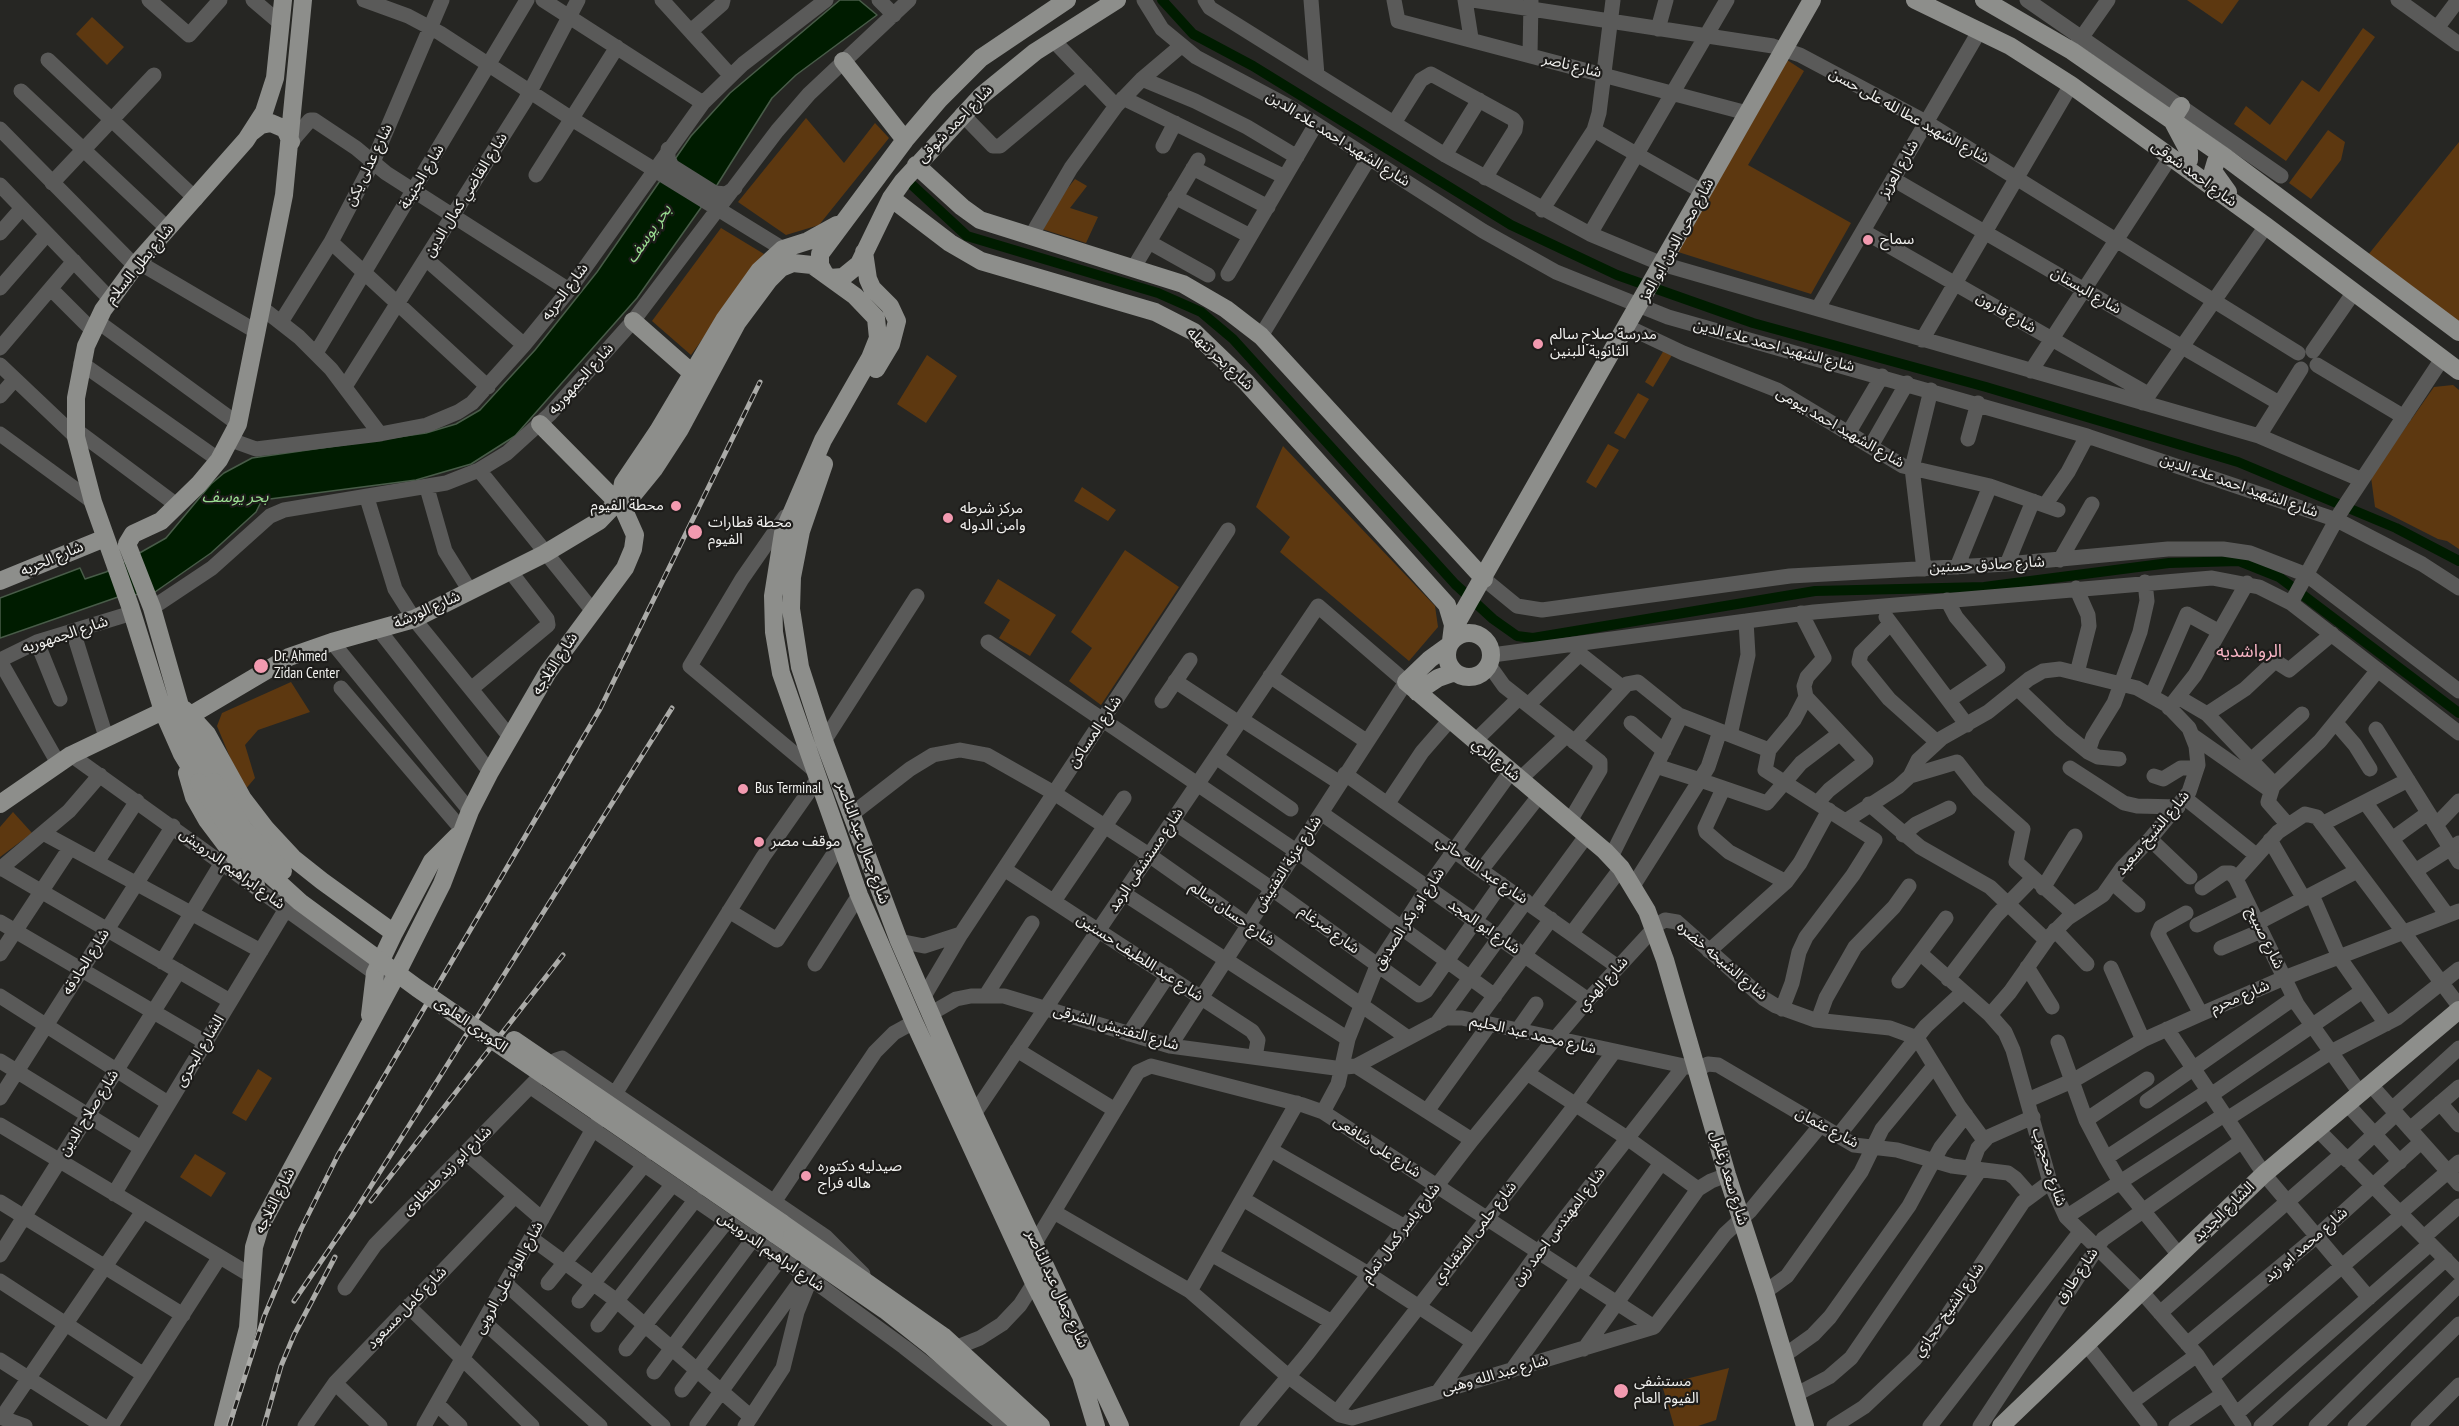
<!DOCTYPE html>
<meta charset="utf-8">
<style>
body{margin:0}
canvas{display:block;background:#262623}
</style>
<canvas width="2459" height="1426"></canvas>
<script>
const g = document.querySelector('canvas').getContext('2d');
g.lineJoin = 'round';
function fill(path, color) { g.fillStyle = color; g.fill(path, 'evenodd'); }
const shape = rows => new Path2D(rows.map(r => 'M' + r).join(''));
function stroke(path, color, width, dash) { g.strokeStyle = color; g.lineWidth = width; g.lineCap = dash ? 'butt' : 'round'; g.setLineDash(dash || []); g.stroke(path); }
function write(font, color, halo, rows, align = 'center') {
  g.font = font + ' "PT Sans Narrow","Noto Sans Arabic",sans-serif'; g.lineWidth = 4.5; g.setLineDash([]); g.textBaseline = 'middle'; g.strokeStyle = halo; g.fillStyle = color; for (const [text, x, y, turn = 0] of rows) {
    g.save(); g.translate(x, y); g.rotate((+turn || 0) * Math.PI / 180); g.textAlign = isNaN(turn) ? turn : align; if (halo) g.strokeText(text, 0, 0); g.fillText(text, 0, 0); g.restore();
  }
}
fill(shape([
 [2187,0,2239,0,2222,24],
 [92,17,124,47,107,65,76,34],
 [2363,28,2375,37,2286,161,2234,124,2246,106,2270,125,2302,80,2319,92],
 [1787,60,1804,71,1748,165,1851,223,1811,294,1675,251],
 [806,118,844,163,875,123,889,138,819,225,786,235,738,202],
 [2328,130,2345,142,2341,160,2311,199,2289,183],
 [2459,142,2459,324,2368,255],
 [1075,179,1087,186,1070,208,1098,217,1086,243,1042,229,1056,203],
 [721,228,764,254,691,355,652,321],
 [1664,350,1672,355,1653,387,1645,382],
 [927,355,957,376,926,423,897,404],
 [2453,385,2459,390,2459,549,2447,541,2438,539,2375,507,2371,477,2434,387],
 [1638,393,1649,399,1625,439,1614,433],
 [1608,444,1619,450,1596,488,1586,482],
 [1283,446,1435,606,1438,627,1409,661,1280,552,1290,537,1256,507],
 [1082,487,1116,510,1108,521,1074,501],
 [1125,550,1179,587,1101,705,1069,681,1092,648,1071,632],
 [998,579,1056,615,1030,656,999,638,1010,620,984,603],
 [291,682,310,712,258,730,245,745,255,778,244,791,217,726,222,713],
 [13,812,32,833,0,857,0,827],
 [258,1069,272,1078,246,1121,232,1113],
 [195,1154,226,1173,211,1197,180,1177],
 [1729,1368,1716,1420,1698,1426,1674,1426,1662,1385]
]), '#5d3810');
const water = shape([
 [840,0,859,0,877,15,796,75,772,98,717,185,637,298,515,436,471,464,416,480,262,500,256,512,211,553,155,592,118,597,0,638,0,598,80,568,85,579,106,572,166,538,211,484,224,473,252,458,426,433,456,424,480,410,535,350,597,272,691,136,730,93,840,0]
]);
fill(water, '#001c00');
stroke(water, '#485c48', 1.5);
stroke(shape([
 [1162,0,1193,34,1253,66,1511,225,1617,275,1753,323,1986,387,2238,462,2396,528,2459,561],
 [911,184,967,236,1158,293,1201,312,1233,339,1455,584,1493,619,1517,636,1533,638,1815,591,1984,587,2169,563,2239,561,2279,577,2459,713]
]), '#001c00', 10);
stroke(shape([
 [149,0,189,35,220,0],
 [253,0,280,23],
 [364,0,408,16,440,33,572,119,783,249],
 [543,0,703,103],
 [662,0,730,75],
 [879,0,894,15],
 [1144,0,1162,29,1196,57,1288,106,1483,231,1556,272,1668,317,2087,436,2337,520,2422,564,2459,588],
 [1205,0,1210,8,1445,155,1590,234,1662,264,2259,436,2362,480],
 [1311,0,1317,75],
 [1394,0,1398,21,1747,113],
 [1465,0,1471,38],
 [1473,0,1773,46,1800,55,1926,122,2298,353],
 [2027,0,2281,176],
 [2398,0,2459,44],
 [2437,28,2458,0],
 [1658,29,1666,0],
 [692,30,722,4,723,0],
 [1053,40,1116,106],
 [2077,44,2108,0],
 [1530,55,1531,1],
 [48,60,196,199],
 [1142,79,1195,101,1247,127,1297,157],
 [21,91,168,229],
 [1123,98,1285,177],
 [962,114,993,146,1000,146,1086,74],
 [1394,123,1421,80,1431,74,1513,119,1516,123,1515,130,1485,178],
 [0,129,135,266],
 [1594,130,1703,192],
 [291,142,310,120,314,120,356,148,386,173,569,290],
 [1163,146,1175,123],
 [668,149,668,158,672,166,715,193,726,194,735,188],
 [1445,155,1479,100],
 [1193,168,1268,207],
 [536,175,617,47],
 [1893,179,2279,403],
 [52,183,154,75],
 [0,185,110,299],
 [1175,197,1250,236],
 [1542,210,1594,130,1599,113,1613,0],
 [1863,231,2148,394],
 [0,233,22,208],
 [1590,234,1727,0],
 [1031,236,1071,168,1116,106,1142,79,1181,46],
 [331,242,488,387],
 [1149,242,1208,275],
 [426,259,524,345],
 [138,262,257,332],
 [1134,267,1198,160],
 [1228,274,1316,124],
 [0,288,47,234],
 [51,289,92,330],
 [262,308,299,337,331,369,380,434],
 [1818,308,1980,30],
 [97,321,238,424],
 [281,322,331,242,373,162,442,0],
 [1628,327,1683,353,1777,390,1903,466,1990,486,2058,510],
 [1261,336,1369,158],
 [1922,340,2071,85],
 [0,348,74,261],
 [2313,351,2354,292],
 [316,353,527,0],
 [81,363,219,460],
 [0,365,76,437],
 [2317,365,2404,417],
 [2031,371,2171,156],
 [346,385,525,101,578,0],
 [0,396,15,379],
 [2143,403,2266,226],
 [76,430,178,506],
 [1849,432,1882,376],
 [0,434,93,502],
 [2259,436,2301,369],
 [1968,439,1978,403],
 [231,440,256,449,380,434,427,425,458,412,472,403,524,345,569,290,703,103,743,64,826,0],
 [1871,446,1907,383],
 [479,470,592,610],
 [427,488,445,551,470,591],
 [367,498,395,589,414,619,510,737],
 [2045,505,2068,472,2087,436],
 [785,517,742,579,690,666,814,770],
 [2060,560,2092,504],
 [2007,564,2033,501],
 [1957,567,1990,486],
 [1924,569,1912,468,1931,390],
 [1484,579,1517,606,1542,610,1790,576,2007,564,2168,549,2223,549,2250,553,2307,575,2459,691],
 [2076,588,2088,615,2089,626,2077,673],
 [1947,600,1956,617,1998,667,1949,700],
 [2291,603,2340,513,2442,359],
 [152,608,212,568,270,516,284,510,446,483,479,470,507,453,550,414,633,321,777,131,809,94,909,0],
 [1801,613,1824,658,1807,677,1804,686,1806,697,1866,761,1829,790,1818,802],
 [1886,617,1967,725],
 [1890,624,1861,653,1859,662,1889,699,1937,742],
 [379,630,490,772],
 [73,631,106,737],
 [37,642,60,699],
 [332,642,470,811],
 [988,642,1296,851,1495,996],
 [1576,647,1580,654,1623,688],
 [1492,655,1814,612,2212,578,2259,587,2291,603,2459,733],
 [0,660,37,642,132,613],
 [0,661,58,763],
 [1489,665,1504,686,1600,762,1600,770,1570,821],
 [1270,676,1366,741],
 [1175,681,1239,723],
 [341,688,463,831],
 [471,689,548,625,547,619,510,571],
 [2018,689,2061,730,2088,752,2098,757,2119,759],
 [2152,695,2187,614,2218,631],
 [2178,697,2207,714,2274,784],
 [1162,701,1190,660],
 [1528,705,1580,654],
 [2169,708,2195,675,2247,583],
 [2207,714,2245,689,2275,661,2289,670,2332,634],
 [1241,719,1340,783],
 [1631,723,1664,751],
 [2336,723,2355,745,2370,769],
 [2376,729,2459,862],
 [1730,735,1748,655,1746,621],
 [2193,736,2270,790],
 [824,741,917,596],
 [1474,742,1519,698],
 [1574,742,1627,684,1638,682,1679,715,1769,750,1765,770,1875,840,1853,875,1806,937,1799,952,1792,983,1782,1009],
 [1769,750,1794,720,1806,697],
 [2088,752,2093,737,2114,703,2140,632,2147,601,2145,582],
 [71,755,383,979],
 [1216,757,1291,809],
 [2251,760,2302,714],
 [1656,766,1700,780,1708,767,1720,731],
 [2070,768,2124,803,2137,806,2178,807],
 [1345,774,1618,967],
 [1910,776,1957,762,1979,790,2023,829,2016,862,2074,914],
 [2154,776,2163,779,2181,768,2197,768],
 [1519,780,1566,736],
 [1723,789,1705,828,1706,832,1729,852,1786,882],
 [2185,798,2256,855],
 [2365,802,2447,915],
 [1388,803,1422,752,1449,721],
 [1869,804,1920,847,1990,887,2046,940],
 [1321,813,1588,1000],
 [852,814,910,769,933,755,960,750,987,755,1054,793,1149,855,1408,1038],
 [1847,820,1898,787,1910,776,1918,760,1942,738,1988,712,2029,679,2043,671,2060,669,2137,688,2167,705,2189,728,2196,746,2198,765,2189,792,2150,839,2122,868,2103,895,2068,918,2048,938,2010,992,1990,1015],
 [1172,821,1272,889,1419,995,1426,991,1501,884],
 [2322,824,2408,780],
 [2288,825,2268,802,2273,786,2320,741,2378,670],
 [2436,825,2459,801],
 [43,833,261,951],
 [1903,835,1916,824,1949,808],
 [2150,839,2190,877],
 [2392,839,2428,813],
 [2270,840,2304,899],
 [1611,857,1681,716],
 [97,862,137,801],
 [1,868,230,1001],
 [0,869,69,811,100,775],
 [1004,869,1252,1031,1258,1040,1255,1057],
 [1482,869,1539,796],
 [2415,871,2459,843],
 [2113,883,2138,905],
 [1633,886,1700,780,1767,803,1801,763,1839,734],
 [2043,888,2075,836],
 [2202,888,2224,873,2231,873,2236,879],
 [1123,893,1348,1039],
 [2312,895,2339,957,2386,1024],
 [1054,901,1124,798],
 [1534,907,1587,835],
 [729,911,777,940,841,843],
 [2186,913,2161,927,2158,934,2201,1014],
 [0,922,205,1042],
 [2257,923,2357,871],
 [2197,925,2246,901],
 [2055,930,2087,964],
 [1572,933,1621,868],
 [899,941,924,946,961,934],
 [2221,948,2261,931],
 [1709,951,1786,882,1800,863,1829,810],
 [0,954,70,848],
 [1921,954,1990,1015,2005,1032,2013,1050,2050,1182,2066,1217,2141,1291,2197,1355,2244,1426],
 [162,962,223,861],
 [815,964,859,895],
 [2027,967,2052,1007],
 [2111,968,2143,1040],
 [1948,979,1996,916,2033,878],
 [1899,981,1946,918],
 [986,995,1032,923],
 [0,996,168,1103],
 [923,998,961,934,1228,530],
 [930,1014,956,999,971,996,1004,996,1170,1046,1335,1068,1356,1066,1446,1018,1462,1018,1698,1069,1708,1064,1718,1065,1854,1145,1897,1150,1952,1166,2008,1173,2015,1178,2030,1195],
 [1818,1020,1826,998,1855,947,1894,907,1909,886],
 [1476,1021,1551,919],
 [1437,1023,1526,901],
 [2167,1029,2264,1174,2369,1298],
 [1517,1031,1536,1004],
 [1129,1034,1168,975],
 [2058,1042,2086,1120,2106,1158,2120,1182,2179,1255],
 [1017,1050,1115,1110],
 [0,1061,141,1148],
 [1356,1066,1472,1140],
 [1527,1073,1627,1138,1698,1189],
 [2370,1084,2459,1184],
 [531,1087,811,1279,904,1347,1005,1426],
 [2360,1093,2297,1004,2236,879,2278,832,2305,814,2317,817,2459,1006],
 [2211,1095,2361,992],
 [0,1098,173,826],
 [2028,1100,2074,1080,2143,1040,2201,1014,2284,978,2459,911],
 [2147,1101,2294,998],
 [2440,1103,2459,1125],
 [2347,1104,2400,1162],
 [2392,1109,2459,1048],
 [1427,1111,1489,1025],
 [1323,1112,1338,1084,1348,1039,1377,966,1428,887,1510,773],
 [974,1114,1318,606,1406,682,1170,1046],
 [2227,1119,2331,1052,2397,1018,2459,969],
 [2086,1120,2147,1079],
 [0,1125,252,1276],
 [2317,1129,2459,1273],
 [2410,1129,2459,1087],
 [1838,1136,1926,1026,1963,992],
 [1271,1150,1405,1227],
 [466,1153,542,1219],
 [2106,1158,2208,1091],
 [2347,1160,2396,1114],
 [1970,1169,1978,1148,1988,1137,2033,1117],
 [114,1194,286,909],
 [1243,1199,1370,1275,1473,1342],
 [0,1202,183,1315],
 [774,1202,875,1052,894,1033,914,1022],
 [1054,1212,1190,1291,1289,1377,1340,1415,1352,1418,1654,1327,1725,1234,1750,1211,1820,1126],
 [2400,1213,2459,1162],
 [2066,1217,2224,1115],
 [2424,1237,2459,1206],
 [531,1238,617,1301,751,1417],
 [1035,1243,1138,1072,1151,1066,1303,1105,1323,1112,1654,1327],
 [1211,1254,1332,1322],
 [0,1255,179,971],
 [0,1281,144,1375],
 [548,1283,645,1164],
 [506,1284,663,1426],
 [345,1288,375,1245,556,1060,562,1058,826,1237,863,1274],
 [1190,1291,1297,1103],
 [1765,1292,1787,1276,1861,1172,1882,1129,1934,1066],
 [579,1301,673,1184],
 [408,1306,532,1426],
 [2160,1313,2342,1154],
 [484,1322,600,1426],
 [598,1325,696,1199],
 [2086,1344,2150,1426],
 [2187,1344,2317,1236,2421,1142],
 [955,1348,980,1338,1002,1324,1020,1305,1034,1283],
 [626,1349,727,1221],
 [1584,1349,1698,1189,1711,1181,1727,1175],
 [1785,1355,1813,1335,1830,1317,1909,1206,1941,1147,1966,1115],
 [0,1360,103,1426],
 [1512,1370,1661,1163],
 [654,1372,753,1239],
 [2212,1377,2402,1215],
 [335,1383,380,1426],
 [682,1390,781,1258],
 [1438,1392,1540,1250,1684,1066],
 [1797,1394,1829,1377,1851,1358,1980,1170],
 [2132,1402,2197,1355],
 [437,1404,460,1426],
 [1337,1412,1576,1104,1613,1053],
 [2236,1414,2430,1244],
 [0,1417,25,1426],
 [2,1417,143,1211],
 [697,1425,805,1275],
 [111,1426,219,1258],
 [305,1426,335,1383,515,1196],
 [424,1426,593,1129,763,857,817,780],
 [745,1426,783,1368,797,1312,810,1280],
 [1247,1426,1308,1353,1472,1140,1554,1040,1588,1000,1658,924,1665,920,1677,922,1763,998,1776,1006,1815,1020,1890,1028,1912,1036,1919,1041,1959,1106,1984,1140],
 [1834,1426,1864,1407,1915,1359,1941,1325,2023,1202,2050,1182],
 [1930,1426,2080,1232],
 [1980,1426,2103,1239,2242,1141],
 [2176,1426,2223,1394],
 [2261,1426,2446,1259],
 [2316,1426,2459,1285],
 [2355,1426,2459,1324],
 [2418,1426,2459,1385]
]), '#5a5a59', 15);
stroke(shape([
 [1915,0,2010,46,2071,85,2266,226,2459,371],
 [1984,0,2072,51,2225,157,2459,332],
 [843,61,905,140],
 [2181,106,2172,120,2189,152,2189,160,2184,166],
 [252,132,261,125,271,123,285,129,291,142],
 [2225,157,2216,161,2213,171,2228,192],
 [916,165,962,207,980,220,1183,284,1226,309,1261,336,1484,579],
 [891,198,950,243,981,261,1155,312,1194,332,1246,382,1447,605,1453,625,1451,641],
 [864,252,868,279,872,288,890,306,897,321,891,344,876,369],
 [825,274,820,265,820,254,905,140,939,100,981,58,1067,0],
 [830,278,843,277,859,264,891,198,903,181,981,96,1035,52,1117,0],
 [633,321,692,373],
 [824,464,801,531,792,577,791,609,800,667,824,741,899,941,974,1114,1120,1426],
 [620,499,623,483,658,431,724,320,759,271,783,249,808,241,837,225],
 [0,581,105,538],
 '1447 655a22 22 0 1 1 44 0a22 22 0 1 1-44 0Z',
 [1455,633,1458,621,1812,0],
 [1448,646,1430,659,1406,682,1605,851,1621,868,1647,911,1665,960,1727,1175,1765,1292,1805,1426],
 [1417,692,1438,678,1455,672],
 [185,710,207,734,243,799,266,829,293,858,322,881,394,933],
 [191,715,289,657,332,642,414,619,544,554,599,521,620,499,632,496,654,469,680,429,737,323,769,280,781,268,793,263,812,265,855,296,876,318,878,338,870,358,823,440,783,533,773,596,774,632,781,673,859,895,914,1022,1034,1283,1081,1376,1096,1426],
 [187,773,194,797,207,820,256,885],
 [199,782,182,754,163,711,130,606,93,502,76,437,76,398,86,346,103,310,138,262,246,140,264,112,275,78,283,0],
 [214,782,180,706,152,608,127,544,133,534,161,521,199,484,219,460,238,424,284,195,303,0],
 [0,804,71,755,163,711],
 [370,1015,375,973,394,933,432,861,457,836],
 [782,1223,943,1336,1041,1426],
 [775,1234,885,1310,932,1347,1021,1426],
 [223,1426,248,1328,254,1247,260,1227,391,985,442,884,470,811,490,772,548,672,625,568,633,549,635,535,623,508,540,424],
 [2001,1426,2264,1174,2459,1010]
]), '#8d8e8b', 18);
const rail = shape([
 [371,1201,563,955],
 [294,1301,354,1213,672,708],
 [229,1426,264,1317,301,1229,338,1155,600,709,760,382],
 [264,1426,281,1366,294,1335,335,1257]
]);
stroke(rail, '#ababa8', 5);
stroke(rail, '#1d1c1a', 3, [9]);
stroke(shape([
 [199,782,235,838,256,862,300,902,417,988,775,1234],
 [214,782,244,829,283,871],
 [514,1040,782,1223]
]), '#8d8e8b', 18);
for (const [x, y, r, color] of [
 [1868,240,6,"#f29ab0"],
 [1538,344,6,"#f29ab0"],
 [676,506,6,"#f29ab0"],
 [948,518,6,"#f29ab0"],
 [695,532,8,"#f29ab0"],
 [261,666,8,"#f29ab0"],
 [743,789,6,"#f29ab0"],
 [759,842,6,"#f29ab0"],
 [806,1176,6,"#f29ab0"],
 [1621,1391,8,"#f29ab0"]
]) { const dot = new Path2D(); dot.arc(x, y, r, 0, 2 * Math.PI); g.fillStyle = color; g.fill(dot); stroke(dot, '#1d1c1a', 2); }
write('15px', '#f1f1ef', '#1d1c1a', [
 ["شارع ناصر",1572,66,14],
 ["شارع الشهيد عطا لله على حسن",1909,116,29],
 ["شارع احمد شوقى",955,124,-46],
 ["شارع الشهيد احمد علاء الدين",1338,139,32],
 ["شارع عدلى يكن",369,165,-64],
 ["شارع العزيز",1899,169,-60],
 ["شارع احمد شوقى",2194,174,36],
 ["شارع الجنينة",422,177,-59],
 ["شارع القاضي كمال الدين",466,195,-58],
 ["شارع محى الدين ابو العز",1677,240,-61],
 ["شارع بطل السلام",140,264,-51],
 ["شارع البستان",2086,291,30],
 ["شارع الحريه",565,292,-53],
 ["شارع قارون",2006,313,30],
 ["شارع الشهيد احمد علاء الدين",1774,346,15],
 ["شارع بحر تنهله",1220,359,43],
 ["شارع الجمهوريه",581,379,-48],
 ["شارع الشهيد احمد بيومى",1840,428,30],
 ["شارع الشهيد احمد علاء الدين",2239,486,19],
 ["شارع الحريه",52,559,-23],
 ["شارع صادق حسنين",1987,565,-3],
 ["شارع الورشة",427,610,-24],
 ["شارع الجمهوريه",65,635,-18],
 ["شارع الثلاجه",555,664,-57],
 ["شارع المساكن",1095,732,-56],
 ["شارع الري",1496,760,40],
 ["شارع الشيخ سعيد",2153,833,-50],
 ["شارع جمال عبد الناصر",863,843,70],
 ["شارع مستشفى الرمد",1146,860,-56],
 ["شارع عزبة التفتيش",1288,864,-57],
 ["شارع ابراهيم الدرويش",232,869,36],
 ["شارع عبد الله حاتي",1482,870,35],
 ["شارع حسان سالم",1232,914,35],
 ["شارع ابو بكر الصديق",1409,919,-57],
 ["شارع ابو المجد",1484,927,35],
 ["شارع ضرغام",1329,930,36],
 ["شارع صبيح",2265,938,64],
 ["شارع عبد اللطيف حسنين",1140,958,33],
 ["شارع الشيخه خضره",1722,961,40],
 ["شارع الحادقه",86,962,-58],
 ["شارع الهدي",1603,984,-48],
 ["شارع محرم",2240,997,-23],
 ["الكوبرى العلوى",471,1025,35],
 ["شارع التفتيش الشرقى",1116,1028,16],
 ["شارع محمد عبد الحليم",1533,1035,13],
 ["الشارع البحرى",200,1051,-59],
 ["شارع صلاح الدين",89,1113,-58],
 ["شارع عثمان",1827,1128,28],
 ["شارع على شافعى",1377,1147,33],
 ["شارع محجوب",2049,1167,72],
 ["شارع ابو زيد طنطاوى",447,1171,-45],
 ["شارع سعد زغلول",1729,1178,73],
 ["شارع الثلاجه",275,1201,-63],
 ["الشارع الجديد",2224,1212,-44],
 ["شارع المهندس احمد زين",1559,1227,-53],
 ["شارع ياسر كمال تمام",1401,1233,-53],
 ["شارع حلمى المنقبادي",1475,1233,-52],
 ["شارع محمد ابو زيد",2306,1245,-41],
 ["شارع ابراهيم الدرويش",771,1252,35],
 ["شارع طارق",2077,1276,-56],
 ["شارع اللواء على الروبى",509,1278,-61],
 ["شارع جمال عبد الناصر",1057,1289,65],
 ["شارع كامل مسعود",407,1308,-46],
 ["شارع الشيخ حجازي",1949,1310,-55],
 ["شارع عبد الله وهبى",1495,1375,-16]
]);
write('15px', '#f1f1ef', '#1d1c1a', [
 ["سماح",1880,240],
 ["مدرسة صلاح سالم",1550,335],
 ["الثانوية للبنين",1550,352],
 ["محطة الفيوم",664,506,"right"],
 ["مركز شرطه",960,509],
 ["وامن الدوله",960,526],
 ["محطة قطارات",708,523],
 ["الفيوم",708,540],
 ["Dr. Ahmed",274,657],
 ["Zidan Center",274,674],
 ["Bus Terminal",755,789],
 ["موقف مصر",771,842],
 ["صيدليه دكتوره",818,1167],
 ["هاله فراج",818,1184],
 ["مستشفى",1634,1382],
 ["الفيوم العام",1634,1399]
], 'left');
write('italic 16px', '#9bde92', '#1d1c1a', [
 ["بحر يوسف",649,234,-55],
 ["بحر يوسف",235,497]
]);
write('18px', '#f7b4c4', '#1d1c1a', [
 ["الرواشديه",2249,652]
]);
</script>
